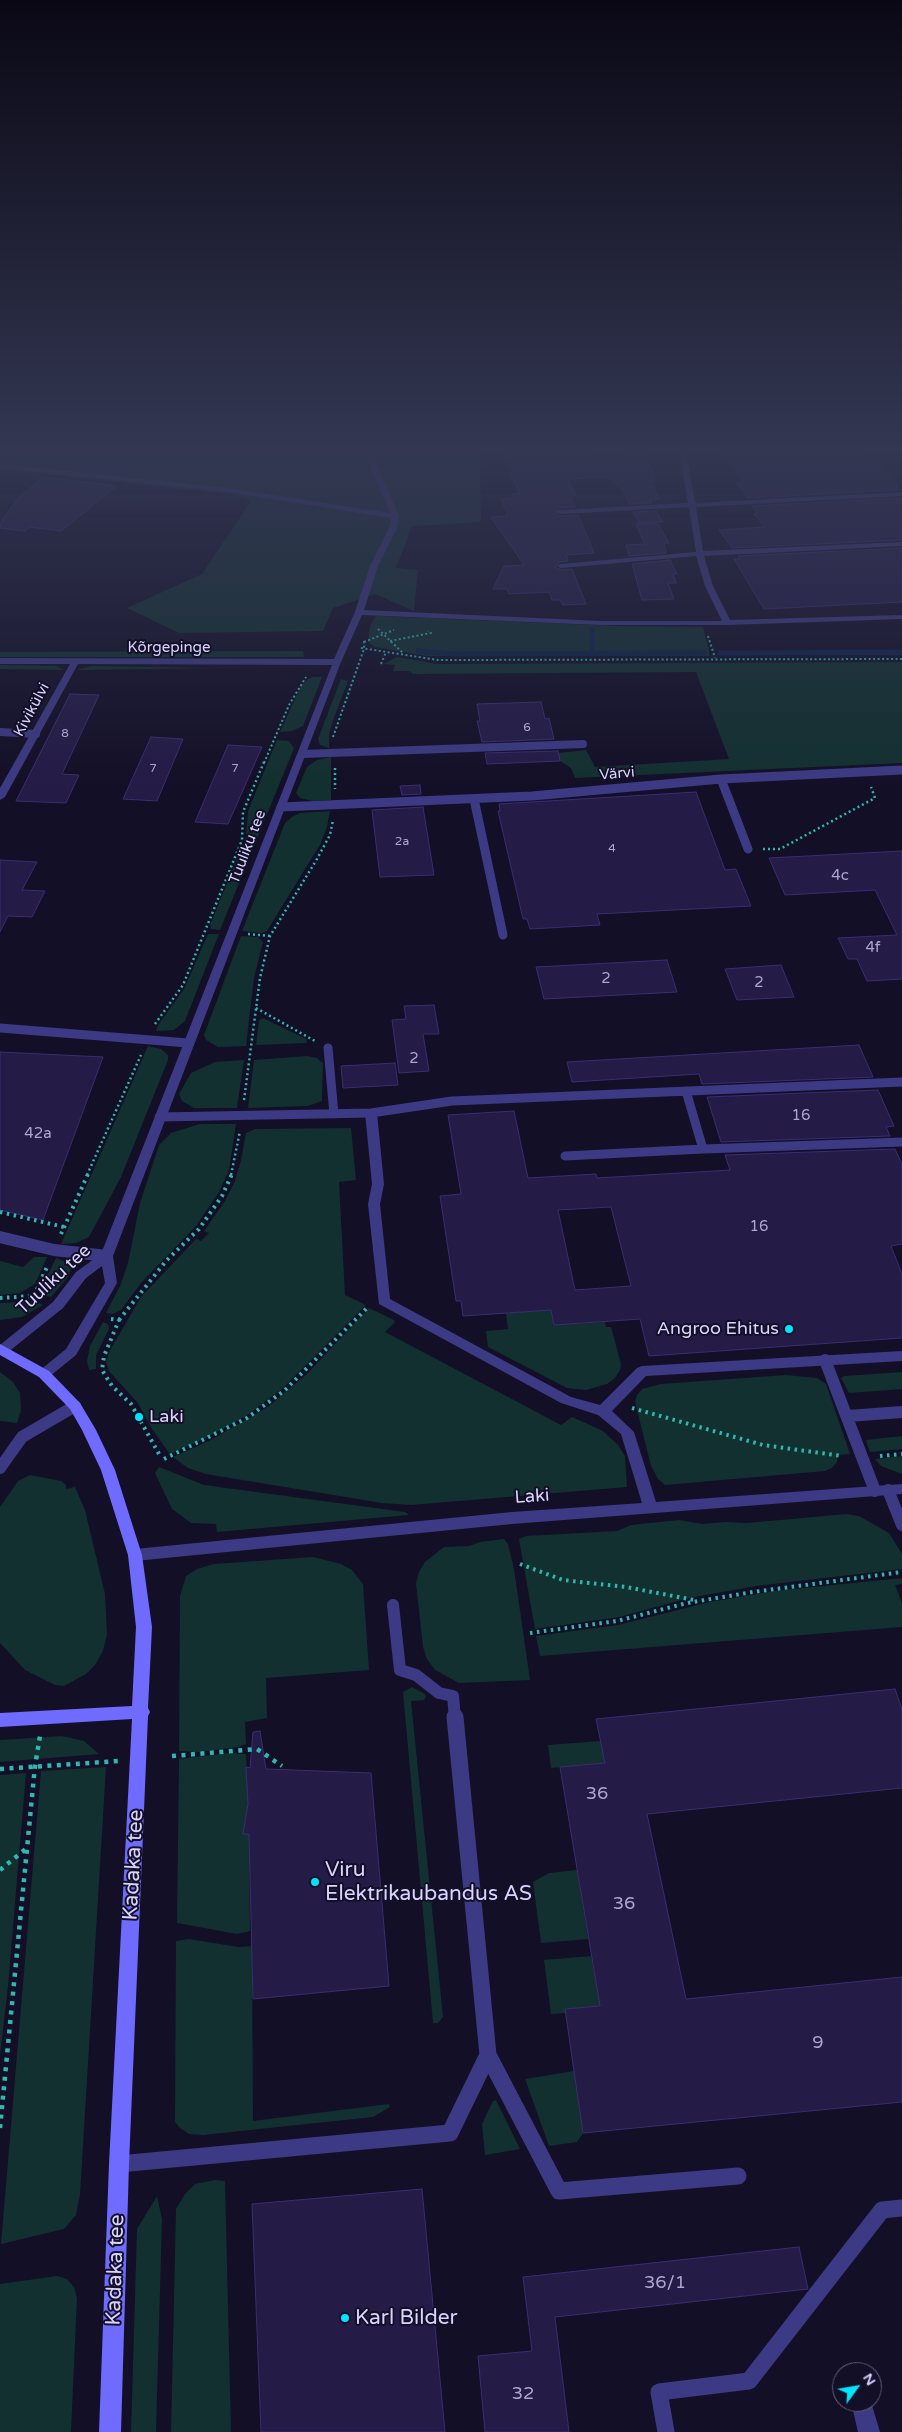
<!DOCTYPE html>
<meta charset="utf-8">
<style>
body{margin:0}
#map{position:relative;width:902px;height:2432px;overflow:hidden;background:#130f26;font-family:"Varela Round",sans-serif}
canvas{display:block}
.north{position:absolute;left:832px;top:2362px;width:50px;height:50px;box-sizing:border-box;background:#130f26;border:1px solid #625e7d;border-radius:50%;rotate:58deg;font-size:14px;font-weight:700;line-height:20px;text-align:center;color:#d9d4ff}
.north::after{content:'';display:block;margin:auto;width:18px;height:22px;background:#00e5ff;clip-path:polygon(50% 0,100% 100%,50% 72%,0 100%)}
</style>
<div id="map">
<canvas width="902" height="2432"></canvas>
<div class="north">N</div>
</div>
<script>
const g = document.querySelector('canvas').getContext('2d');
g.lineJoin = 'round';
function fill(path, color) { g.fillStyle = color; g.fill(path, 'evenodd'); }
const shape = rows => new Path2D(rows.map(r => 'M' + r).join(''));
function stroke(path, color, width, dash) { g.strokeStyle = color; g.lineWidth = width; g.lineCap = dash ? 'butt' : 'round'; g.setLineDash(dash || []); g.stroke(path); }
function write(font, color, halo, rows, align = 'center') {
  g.font = font + ' "Varela Round",sans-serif'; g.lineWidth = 4; g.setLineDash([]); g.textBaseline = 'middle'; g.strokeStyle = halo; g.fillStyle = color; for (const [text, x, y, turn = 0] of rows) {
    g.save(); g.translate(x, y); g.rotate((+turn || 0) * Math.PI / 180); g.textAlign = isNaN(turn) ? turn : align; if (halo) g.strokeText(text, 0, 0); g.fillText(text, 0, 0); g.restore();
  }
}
fill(shape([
 [2,450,480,450,481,522,412,526,396,568,418,570,414,611,375,594,333,608,323,631,179,633,127,608,202,574,251,501,230,494,0,470],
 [376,616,617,626,703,627,709,651,709,656,427,656,375,647,368,642,370,626],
 [303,651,304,657,0,657,0,652],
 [902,652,902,655,717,655,720,653],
 [397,657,437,664,902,662,902,763,575,778,571,768,560,761,558,753,586,750,595,767,729,759,696,672,413,674,409,671,393,671,395,665,384,664],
 [0,665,56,666,64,670,0,669],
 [91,666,210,668,301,667,77,670],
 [313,677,322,677,303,726,292,731,280,732,301,686,308,679],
 [341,679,348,681,333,720,329,735,329,748,320,745,318,739],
 [277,740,289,741,294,748,220,930,211,929,210,925,246,837,248,811],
 [331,757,331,800,313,801,300,798,296,793,307,767,317,760],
 [330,811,327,827,321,843,267,931,261,933,242,931,285,823,292,817,300,813],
 [208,934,219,934,185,1021,174,1030,156,1031,158,1025,184,989],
 [241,936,258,937,263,942,254,978,246,1046,218,1047,206,1040,204,1035],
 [263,1018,306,1039,307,1043,256,1045,259,1020],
 [148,1046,161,1049,168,1055,168,1060,121,1177,89,1237,76,1243,61,1244],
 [307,1056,317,1058,323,1063,322,1101,308,1106,248,1108,254,1060],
 [244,1060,237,1108,194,1108,182,1101,179,1094,191,1073,215,1062],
 [200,1124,236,1124,229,1170,219,1192,196,1226,141,1283,121,1310,113,1314,106,1313,120,1286,128,1263,140,1203,159,1145,171,1133],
 [351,1128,356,1180,339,1182,345,1295,366,1305,283,1388,246,1416,206,1438,170,1454,152,1429,137,1402,109,1371,106,1362,110,1350,141,1297,196,1239,201,1241,209,1233,204,1231,225,1201,235,1181,241,1160,246,1133,255,1129],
 [34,1257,47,1257,35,1284,20,1293,0,1295,0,1261,23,1267],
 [56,1258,69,1263,71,1268,68,1277,51,1297,47,1296,44,1290,45,1281],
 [34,1301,43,1305,22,1317,0,1320,0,1303],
 [369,1308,394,1320,395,1322,385,1332,561,1425,572,1417,603,1431,618,1445,625,1456,627,1487,411,1505,382,1503,206,1474,188,1468,173,1457,211,1440,269,1406,307,1374],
 [551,1310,554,1325,605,1322,606,1327,611,1327,621,1364,620,1370,615,1378,607,1384,586,1390,567,1388,488,1347,486,1331,508,1329,506,1313],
 [103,1322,108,1324,109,1329,96,1355,96,1369,89,1370,87,1361,90,1346],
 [0,1372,13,1382,20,1393,21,1410,17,1423,0,1421],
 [902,1372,902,1389,849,1393,841,1378,844,1376],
 [786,1375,817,1378,826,1384,850,1454,837,1455,837,1462,832,1468,825,1471,665,1485,658,1479,651,1466,635,1402,637,1395,642,1389,661,1384],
 [902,1436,902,1449,870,1452,866,1440],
 [902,1456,902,1474,881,1466,875,1459],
 [159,1467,204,1485,405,1512,409,1515,217,1532,216,1524,191,1523,172,1509,155,1473],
 [30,1475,61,1481,66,1485,66,1489,75,1487,85,1510,105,1594,107,1635,103,1651,95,1665,86,1674,64,1686,55,1685,25,1670,0,1643,0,1507,18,1481],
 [846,1514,859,1516,889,1533,902,1554,902,1569,756,1586,689,1598,619,1617,535,1629,519,1539,526,1536,617,1531,631,1525,679,1520,702,1524,725,1522,747,1523],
 [504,1539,508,1544,514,1569,530,1680,459,1683,435,1670,427,1659,423,1647,416,1583,419,1572,425,1562,444,1547,469,1546,480,1542],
 [313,1557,341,1564,352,1570,363,1584,369,1670,266,1678,267,1718,245,1722,246,1744,238,1747,199,1752,179,1751,180,1596,186,1576,197,1569,214,1564],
 [902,1578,902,1584,895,1585,902,1603,902,1627,540,1656,536,1636,618,1625,710,1602,774,1591],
 [412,1687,425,1694,426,1697,424,1700,411,1701,443,2017,438,2023,433,2023,403,1692],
 [62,1736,84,1741,99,1754,0,1762,0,1740],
 [601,1741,605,1763,551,1768,548,1745],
 [228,1753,246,1754,248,1804,243,1834,249,1834,250,1931,237,1934,177,1923,179,1759],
 [106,1767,80,2195,76,2215,64,2229,1,2244,41,1771],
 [26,1773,8,1986,0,2056,0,1775],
 [577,1870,588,1939,541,1943,533,1882,549,1873],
 [189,1939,238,1947,271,1945,271,1960,252,1962,253,2121,389,2104,390,2107,373,2117,203,2135,189,2134,180,2128,175,2122,176,1941],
 [591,1956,600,2006,565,2009,565,2013,551,2014,544,1960],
 [574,2071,583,2133,577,2142,549,2146,525,2079],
 [496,2100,520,2149,485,2155,482,2124,493,2101],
 [215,2180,225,2181,231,2432,171,2432,176,2209,185,2194,195,2184],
 [157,2196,162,2219,156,2432,131,2432,137,2229],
 [57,2276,67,2279,74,2287,77,2298,71,2432,0,2432,0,2284]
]), '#12302f');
stroke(shape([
 [592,630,592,654],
 [418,651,452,654,704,653],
 [720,653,902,652]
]), '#0c2248', 5);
const building = shape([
 [785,450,832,450,836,455,876,457,900,490,748,498,737,483,743,482,724,453,785,450],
 [548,451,551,457,643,456,656,477,653,477,654,481,650,481,660,499,650,500,652,503,629,504,622,489,608,477,567,479,576,495,571,498,575,507,560,508,554,513,560,516,578,515,594,553,566,555,568,561,560,562,555,567,561,570,572,569,586,604,563,605,560,600,552,600,549,592,509,594,507,589,493,589,504,566,524,565,491,517,508,516,501,499,514,498,512,494,519,493,504,456,506,456,504,452,548,451],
 [43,477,117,486,61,531,29,527,25,531,0,528,0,524,16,500,43,477],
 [902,498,902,540,732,548,719,530,765,527,754,514,757,513,752,506,902,498],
 [656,511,662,522,639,523,633,512,656,511],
 [636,524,658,524,669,543,664,543,666,553,629,556,626,545,645,544,636,524],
 [902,548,902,602,764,609,734,559,741,559,738,556,902,548],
 [670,560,677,574,673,574,676,583,668,583,674,599,642,600,632,564,670,560],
 [70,694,99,695,62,774,79,775,66,803,16,801,70,694],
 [541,702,545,719,549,718,554,739,482,742,477,721,480,721,477,704,541,702],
 [151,737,183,739,157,801,123,799,151,737],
 [228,745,262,747,228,824,195,822,228,745],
 [558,751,560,761,487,764,485,753,558,751],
 [420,785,421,794,402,795,400,786,420,785],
 [696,792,725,870,736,869,751,906,597,914,600,925,530,929,527,919,523,919,498,811,500,811,499,804,696,792],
 [423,807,434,875,380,877,372,810,423,807],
 [902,851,902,979,867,981,857,959,848,959,838,938,897,935,875,890,785,895,769,858,902,851],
 [0,860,37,862,22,890,45,891,32,917,8,916,0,932,0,860],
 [667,960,677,992,544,999,536,967,667,960],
 [781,965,794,997,737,1000,725,969,781,965],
 [434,1005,439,1034,423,1034,429,1071,399,1073,392,1020,406,1019,404,1006,434,1005],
 [859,1045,873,1077,702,1084,699,1074,572,1082,567,1062,859,1045],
 [0,1052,103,1057,43,1220,0,1210,0,1052],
 [395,1063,398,1085,343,1088,341,1066,395,1063],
 [878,1090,894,1126,886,1127,890,1136,721,1142,707,1097,878,1090],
 [514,1111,528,1178,596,1174,597,1178,730,1170,725,1155,895,1149,902,1164,902,1244,891,1246,902,1274,902,1338,649,1356,640,1319,554,1325,551,1310,463,1316,461,1301,456,1301,440,1196,461,1194,448,1115,514,1111],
 [611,1207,631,1286,575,1290,558,1210,611,1207],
 [895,1689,902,1709,902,1788,647,1814,686,1999,902,1977,902,2102,583,2133,565,2009,600,2006,560,1767,605,1763,596,1719,895,1689],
 [260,1731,266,1769,371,1773,389,1986,253,1999,249,1834,243,1834,248,1804,246,1767,250,1768,253,1732,260,1731],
 [422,2189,445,2432,261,2432,252,2204,422,2189],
 [799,2247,808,2289,555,2317,569,2432,485,2432,478,2356,532,2351,523,2277,799,2247]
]);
fill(building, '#241b47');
stroke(building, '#3b2d73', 1);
stroke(shape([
 [378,629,404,654],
 [708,636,715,658],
 [390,641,431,633,428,631],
 [364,642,394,630],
 [361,648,438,660,902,659],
 [381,664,386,652],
 [333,737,364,649,364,641],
 [264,763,289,705,306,677]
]), '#2fb8b0', 2, [2, 2.5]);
stroke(shape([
 [335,768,335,789],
 [763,849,780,849,875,798,871,787],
 [248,934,270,936],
 [256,1008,315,1041],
 [155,1024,183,985,242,840,243,812,264,762],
 [244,1100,260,978,270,936,317,859,330,835,333,820],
 [87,1175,141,1055],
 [231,1175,240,1131]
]), '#2fb8b0', 2.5, [2, 3]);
stroke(shape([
 [0,1212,64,1227],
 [61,1234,88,1174],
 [34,1296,47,1267],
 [0,1298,34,1296],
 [111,1319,119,1320,104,1356,102,1370,112,1386,131,1404,159,1454],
 [119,1320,166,1261,199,1229,222,1196,232,1174],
 [632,1408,763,1445,842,1456],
 [880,1456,902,1454],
 [164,1459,247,1418,285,1390,369,1306],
 [520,1564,563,1580,626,1587,694,1600],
 [530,1633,617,1621,687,1603,753,1592,902,1572]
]), '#2fb8b0', 4, [2.5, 4.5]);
stroke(shape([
 [172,1756,257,1749,282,1766],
 [0,1769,119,1761],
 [0,1870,28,1847],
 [0,2128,35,1766,40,1736]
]), '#2fb8b0', 4.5, [4, 5.5]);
stroke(shape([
 [0,732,36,734],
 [302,754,583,744]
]), '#3d3a85', 8);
stroke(shape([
 [721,779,748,849],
 [474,799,503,935],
 [281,807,532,796,721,779,902,770],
 [0,1028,188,1043],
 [328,1048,334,1114],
 [686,1091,703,1149,902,1142],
 [159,1117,371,1113,452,1101,902,1082],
 [565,1156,703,1149]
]), '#3d3a85', 9);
stroke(shape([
 [0,1237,54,1250,107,1256],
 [825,1360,875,1491],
 [848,1416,902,1412],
 [0,1468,22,1437,75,1406],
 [888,1490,902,1525],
 [393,1605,400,1670,416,1675,439,1693,453,1696,455,1718]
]), '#3d3a85', 12);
stroke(shape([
 [488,2055,559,2191,738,2176],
 [119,2164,450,2133,488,2055,455,1717],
 [666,2432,659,2392,749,2381,882,2210,902,2208]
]), '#3d3a85', 17);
fill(shape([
 [368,450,376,450,376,461,399,516,397,528,378,566,364,610,601,621,722,621,705,586,696,556,561,568,557,566,561,564,696,552,689,507,560,514,556,512,560,510,688,503,679,450,686,450,695,503,902,492,902,496,696,507,703,551,902,542,902,546,704,556,713,586,730,620,902,615,902,619,727,625,601,625,362,615,341,662,113,1256,117,1283,76,1355,49,1377,39,1377,37,1374,39,1371,66,1349,105,1283,102,1266,86,1278,63,1308,7,1353,0,1354,0,1345,53,1302,76,1272,101,1254,332,665,78,664,5,797,0,800,0,788,70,664,0,664,0,658,334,659,355,612,370,566,389,528,391,518,228,492,0,468,0,464,228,488,390,513,368,461,368,450],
 [620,450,616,452,554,455,550,453,554,451,574,450,620,450],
 [371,1109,377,1113,384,1184,380,1204,390,1299,571,1397,600,1405,637,1368,642,1366,902,1351,902,1361,646,1376,612,1411,634,1432,656,1502,902,1484,902,1494,512,1524,135,1561,130,1559,128,1555,130,1551,135,1549,512,1512,642,1503,621,1434,598,1415,561,1403,379,1304,368,1204,372,1184,365,1113,371,1109],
 [851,2402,871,2402,880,2432,858,2432,851,2402]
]), '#3d3a85');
fill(shape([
 [0,1344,49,1371,80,1403,96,1430,115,1470,142,1555,152,1627,148,1708,150,1712,148,1716,129,2164,121,2432,99,2432,109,2164,132,1719,0,1727,0,1713,132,1706,136,1627,128,1555,101,1470,82,1430,70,1409,39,1377,0,1355,0,1344]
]), '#6f6bff');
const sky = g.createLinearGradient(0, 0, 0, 790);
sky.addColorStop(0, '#0a0815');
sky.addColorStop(0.57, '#333752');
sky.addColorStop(1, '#33375200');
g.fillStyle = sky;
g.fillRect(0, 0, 902, 790);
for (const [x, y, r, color] of [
 [789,1329,5,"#00e5ff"],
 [139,1417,5,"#00e5ff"],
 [315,1882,5,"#00e5ff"],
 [345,2318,5,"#00e5ff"]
]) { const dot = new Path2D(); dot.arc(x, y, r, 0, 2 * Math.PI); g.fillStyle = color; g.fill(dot); stroke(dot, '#130f26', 2); }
write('12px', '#aca6d1', null, [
 ["6",527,728],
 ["8",65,734],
 ["7",153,769],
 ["7",235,769],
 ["2a",402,842],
 ["4",612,849]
]);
write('15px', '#d9d4ff', '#130f26', [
 ["Kõrgepinge",169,648],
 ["Kivikülvi",32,710,-62],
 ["Värvi",617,774,-5],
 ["Tuuliku tee",248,847,-69]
]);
write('15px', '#aca6d1', null, [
 ["4c",840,876],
 ["4f",873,948],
 ["2",606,979],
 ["2",759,983],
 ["2",414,1059],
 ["16",801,1116],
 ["42a",38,1134],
 ["16",759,1227]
]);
write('18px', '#d9d4ff', '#130f26', [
 ["Tuuliku tee",54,1280,-43],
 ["Laki",532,1497,-4]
]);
write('18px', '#d9d4ff', '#130f26', [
 ["Angroo Ehitus",779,1329],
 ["Laki",149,1417,"left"]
], 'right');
write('18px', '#aca6d1', null, [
 ["36",597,1794],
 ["36",624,1904],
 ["9",818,2043],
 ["36/1",665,2283],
 ["32",523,2394]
]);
write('21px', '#d9d4ff', '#130f26', [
 ["Kadaka tee",134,1865,-87],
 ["Kadaka tee",116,2270,-88]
]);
write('21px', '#d9d4ff', '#130f26', [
 ["Viru",325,1870],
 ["Elektrikaubandus AS",325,1894],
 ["Karl Bilder",355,2318]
], 'left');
</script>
